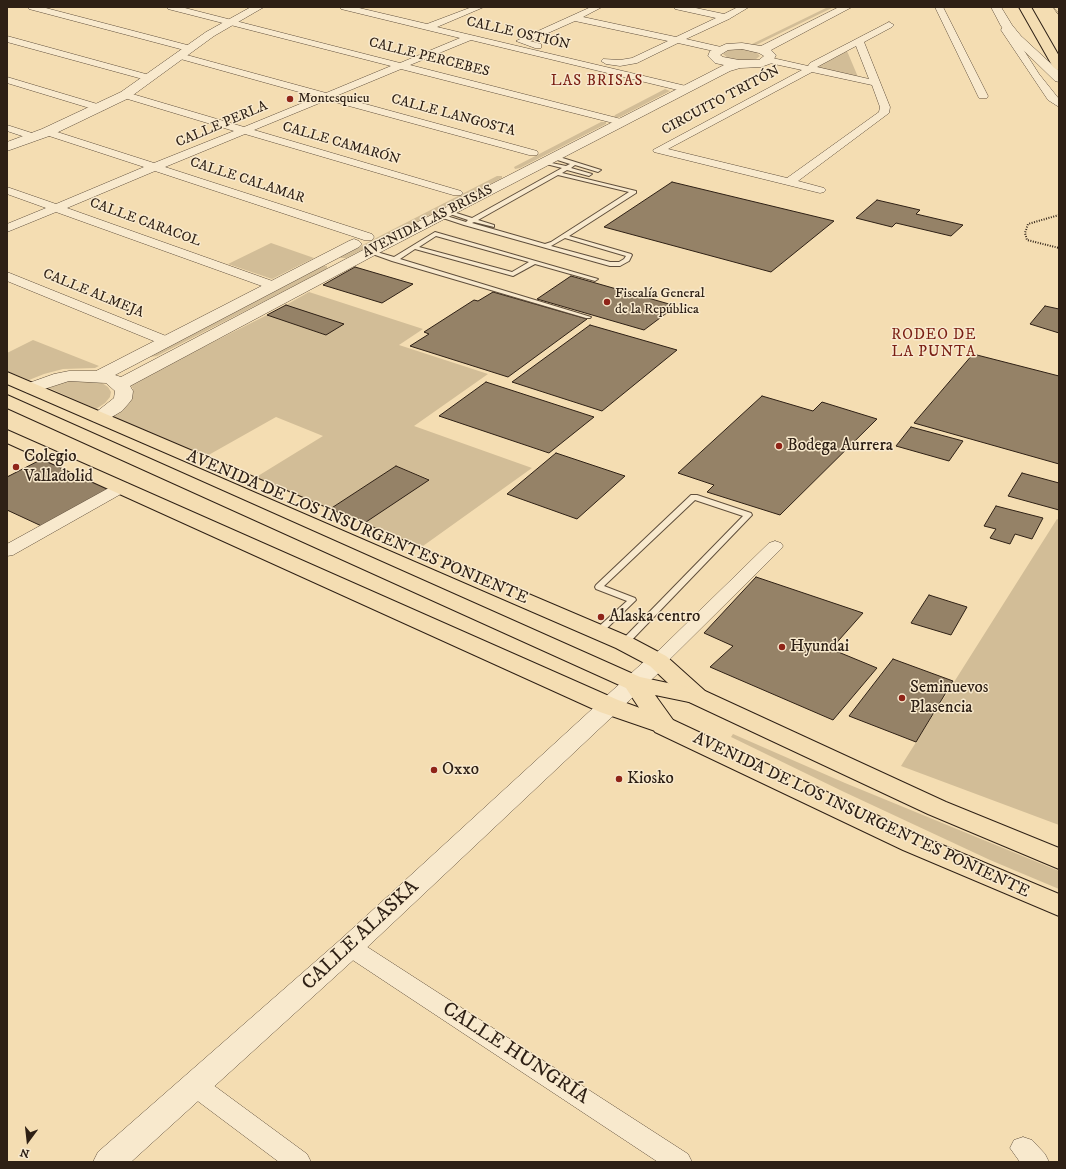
<!DOCTYPE html>
<meta charset="utf-8">
<style>
body{margin:0}
#map{position:relative;width:1066px;height:1169px;overflow:hidden;background:#f4ddb2;font-family:"IM FELL DW Pica",serif}
canvas{display:block}
.frame{position:absolute;inset:0;border:8px solid #2e2015;pointer-events:none}
.north{position:absolute;left:8px;top:1121px;width:40px;height:40px;-webkit-text-stroke:3px #f8e9cd;paint-order:stroke;rotate:195deg;font-size:11px;font-weight:700;line-height:16px;text-align:center;color:#2e2015}
.north::after{content:'';display:block;margin:auto;width:14px;height:18px;background:#2e2015;clip-path:polygon(50% 0,100% 100%,50% 72%,0 100%)}
</style>
<div id="map">
<canvas width="1066" height="1169"></canvas>
<div class="frame"></div>
<div class="north">N</div>
</div>
<script>
const g = document.querySelector('canvas').getContext('2d');
g.lineJoin = 'round';
function fill(path, color) { g.fillStyle = color; g.fill(path, 'evenodd'); }
const shape = rows => new Path2D(rows.map(r => 'M' + r).join(''));
function stroke(path, color, width, dash) { g.strokeStyle = color; g.lineWidth = width; g.lineCap = dash ? 'butt' : 'round'; g.setLineDash(dash || []); g.stroke(path); }
function write(font, color, halo, rows, align = 'center') {
  g.font = font + ' "IM FELL DW Pica",serif'; g.lineWidth = 3; g.setLineDash([]); g.textBaseline = 'middle'; g.strokeStyle = halo; g.fillStyle = color; for (const [text, x, y, turn = 0] of rows) {
    g.save(); g.translate(x, y); g.rotate((+turn || 0) * Math.PI / 180); g.textAlign = isNaN(turn) ? turn : align; if (halo) g.strokeText(text, 0, 0); g.fillText(text, 0, 0); g.restore();
  }
}
fill(shape([
 [828,7,834,7,756,45,752,44],
 [742,49,755,51,760,56,756,59,743,61,729,59,723,54,728,50],
 [847,51,858,77,815,68],
 [665,89,670,91,620,117,614,117,615,115],
 [601,122,606,122,606,124,520,168,515,169,514,167],
 [497,176,502,176,502,178,346,258,340,258,341,256],
 [271,243,314,258,272,279,228,264],
 [321,266,327,266,327,269,157,356,150,357,151,354],
 [309,292,423,329,399,345,488,374,414,426,532,468,416,551,360,526,429,479,396,466,327,511,253,479,323,436,276,417,205,457,111,416,131,398,133,389,130,384,267,315,326,335,286,305],
 [33,340,99,366,95,368,63,369,44,374,29,380,7,371,7,353],
 [71,380,102,383,108,387,111,392,110,397,105,403,96,409,49,388],
 [1057,519,1059,520,1059,825,901,766],
 [733,734,845,783,1059,871,1059,889,990,860,842,791,731,737]
]), '#d2bd97');
const building = shape([
 [672,182,834,221,771,272,604,227,672,182],
 [877,200,920,210,916,214,963,225,951,236,896,223,892,227,856,218,877,200],
 [355,267,413,284,382,303,323,285,355,267],
 [571,276,676,306,644,330,537,299,571,276],
 [493,292,587,319,508,377,410,346,429,334,424,332,474,300,478,301,493,292],
 [286,305,344,324,326,335,267,315,286,305],
 [1045,306,1059,309,1059,333,1030,324,1045,306],
 [590,325,677,350,602,411,512,382,590,325],
 [973,354,1059,376,1059,464,914,423,973,354],
 [486,382,594,417,549,453,439,416,486,382],
 [762,396,813,411,822,402,877,419,780,515,707,492,714,485,678,473,762,396],
 [911,427,963,441,949,461,896,446,911,427],
 [556,453,625,476,577,519,507,494,556,453],
 [50,455,122,487,48,529,7,510,7,477,50,455],
 [396,466,429,480,360,526,327,511,396,466],
 [1022,473,1059,483,1059,510,1008,496,1022,473],
 [996,506,1043,518,1032,539,1015,534,1010,544,990,538,996,529,984,526,996,506],
 [756,577,863,613,831,649,877,668,833,720,710,667,733,646,704,633,756,577],
 [929,595,967,607,951,635,911,623,929,595],
 [893,659,953,681,916,742,849,716,893,659]
]);
fill(building, '#958267');
stroke(building, '#2e2015', 1);
const service = shape([
 [553,155,601,170,598,172,575,165,571,168,592,174,589,176,567,170,562,173,636,191,636,193,569,236,631,254,632,255,629,261,620,266,610,266,464,225,437,216,440,214,466,222,468,220,444,212,447,210,472,218,562,168,542,163,542,161,566,166,570,164,551,158,550,157,553,155],
 [558,175,629,192,551,242,545,244,472,223,474,222,494,227,494,225,478,220,558,175],
 [565,238,626,256,624,259,619,262,610,262,551,246,565,238],
 [435,232,598,279,595,281,535,264,513,276,415,249,400,259,591,317,590,318,586,318,392,261,367,252,370,250,394,257,435,232],
 [436,236,529,262,512,272,419,247,436,236],
 [691,495,697,495,751,513,752,515,627,645,621,645,620,643,621,641,743,516,695,500,604,586,635,598,636,600,601,634,595,634,594,632,595,630,627,601,596,589,595,587,596,585,691,495]
]);
const minor = shape([
 [28,7,42,7,191,46,193,48,188,51,29,9,28,7],
 [167,7,181,7,400,63,460,38,341,9,340,7,355,7,427,24,472,7,484,7,437,27,686,86,691,89,686,92,471,40,410,65,625,120,626,122,621,125,401,69,336,96,537,151,538,153,537,155,529,155,327,100,254,130,461,191,463,193,461,195,453,195,245,134,165,167,372,234,374,237,372,240,364,240,155,171,67,208,278,283,279,286,278,289,273,290,56,212,7,232,7,224,46,208,7,194,7,187,56,204,144,167,43,134,42,132,43,130,51,130,154,163,234,131,121,97,120,95,121,93,129,93,244,127,317,97,177,58,177,54,183,54,326,93,391,66,168,9,167,7],
 [591,7,602,7,583,17,676,37,716,18,675,9,674,7,691,7,724,14,738,7,749,7,729,19,686,39,721,47,723,49,718,52,678,43,637,63,620,66,606,64,601,61,603,59,620,60,632,58,668,41,575,21,530,41,541,44,541,48,535,48,516,41,591,7],
 [935,7,943,7,988,96,987,98,979,98,978,96,935,7],
 [889,22,894,25,892,27,864,42,890,107,889,113,798,181,824,188,826,190,824,192,820,193,654,152,653,150,802,70,765,62,765,58,768,57,808,66,810,63,889,22],
 [856,46,869,79,817,67,856,46],
 [812,72,872,85,880,107,879,112,787,178,668,149,812,72],
 [1007,23,1012,26,1011,30,1039,74,1059,99,1059,107,1048,100,1001,30,1004,24,1007,23],
 [7,36,153,76,155,78,150,81,7,42,7,36],
 [7,77,104,106,105,108,104,110,96,110,7,83,7,77],
 [7,125,38,135,39,137,34,140,7,131,7,125],
 [7,272,171,338,173,341,171,344,161,344,7,281,7,272],
 [122,482,128,484,130,487,128,490,13,555,7,556,7,544,116,484,122,482],
 [775,541,781,543,783,546,781,549,664,665,658,667,652,665,649,661,652,657,769,543,775,541],
 [350,939,358,941,688,1154,692,1162,658,1162,342,953,339,947,342,941,350,939],
 [196,1076,205,1079,307,1154,311,1162,279,1162,187,1093,184,1086,187,1079,196,1076],
 [1023,1137,1032,1140,1045,1154,1049,1162,1020,1162,1010,1148,1014,1140,1023,1137]
]);
const tertiary = shape([
 [251,7,264,7,214,36,129,98,52,135,7,151,7,142,42,129,121,92,206,32,251,7],
 [839,7,852,7,771,50,776,55,772,63,761,67,740,68,730,71,375,255,130,386,133,391,132,399,129,403,122,411,105,421,99,422,93,421,90,417,114,398,115,391,106,383,69,381,32,393,26,392,23,388,26,384,54,374,69,371,96,371,349,241,354,239,359,241,362,244,359,247,115,375,121,377,365,249,724,65,715,63,708,56,710,51,726,44,742,43,761,46,839,7],
 [742,49,759,53,764,56,759,60,739,60,723,57,720,55,728,50,742,49],
 [991,7,1001,7,1012,25,1021,36,1059,71,1059,82,1055,81,1013,40,1001,26,991,7],
 [658,654,666,656,669,661,666,666,360,954,131,1162,93,1162,98,1152,340,940,650,656,658,654]
]);
const primary = shape([
 [7,372,632,638,666,656,705,691,708,696,705,701,696,704,687,701,650,666,616,648,7,384,7,372],
 [7,430,618,700,673,720,676,726,673,732,664,734,600,712,7,443,7,430]
]);
const trunk = shape([
 [1019,7,1031,7,1059,56,1059,71,1053,67,1019,7],
 [7,395,640,677,705,691,946,802,1059,848,1059,869,928,814,689,702,655,695,673,720,921,836,1059,894,1059,916,903,850,655,732,626,688,7,408,7,395]
]);
stroke(service, '#604f3c', 2);
stroke(minor, '#604f3c', 1);
stroke(tertiary, '#604f3c', 1);
stroke(primary, '#2e2015', 2);
stroke(trunk, '#2e2015', 2);
stroke(shape([
 [1053,7,1059,15]
]), '#2e2015', 1.5, [0.5, 1]);
stroke(shape([
 [1059,215,1028,224,1025,233,1027,240,1059,248]
]), '#2e2015', 2, [1, 1.5]);
fill(service, '#f8e9cd');
fill(minor, '#f8e9cd');
fill(tertiary, '#f8e9cd');
fill(primary, '#f4ddb2');
fill(trunk, '#f4ddb2');
for (const [x, y, r, color] of [
 [290,99,4,"#8f2418"],
 [607,302,4,"#8f2418"],
 [779,446,4,"#8f2418"],
 [16,467,4,"#8f2418"],
 [601,617,4,"#8f2418"],
 [782,647,4,"#8f2418"],
 [902,698,4,"#8f2418"],
 [434,770,4,"#8f2418"],
 [619,779,4,"#8f2418"]
]) { const dot = new Path2D(); dot.arc(x, y, r, 0, 2 * Math.PI); g.fillStyle = color; g.fill(dot); stroke(dot, '#f8e9cd', 1.5); }
write('14px', '#2e2015', '#f8e9cd', [
 ["CALLE OSTIÓN",518,34,13],
 ["CALLE PERCEBES",429,58,14],
 ["CIRCUITO TRITÓN",721,101,-28],
 ["CALLE LANGOSTA",453,116,15],
 ["CALLE PERLA",222,125,-23],
 ["CALLE CAMARÓN",341,144,16],
 ["CALLE CALAMAR",247,181,18],
 ["AVENIDA LAS BRISAS",428,222,-27],
 ["CALLE CARACOL",145,223,20],
 ["CALLE ALMEJA",93,294,22]
]);
write('14px', '#2e2015', '#f8e9cd', [
 ["Montesquieu",298,99],
 ["Fiscalía General",615,294],
 ["de la República",615,310]
], 'left');
g.letterSpacing = '1px';
write('15px', '#7a1f14', '#f8e9cd', [
 ["LAS BRISAS",597,82],
 ["RODEO DE",934,336],
 ["LA PUNTA",934,353]
]);
g.letterSpacing = '0px';
write('17px', '#2e2015', '#f8e9cd', [
 ["Bodega Aurrera",787,446],
 ["Colegio",24,457],
 ["Valladolid",24,477],
 ["Alaska centro",609,617],
 ["Hyundai",790,647],
 ["Seminuevos",910,688],
 ["Plasencia",910,708],
 ["Oxxo",442,770],
 ["Kiosko",627,779]
], 'left');
write('17px', '#2e2015', '#f8e9cd', [
 ["AVENIDA DE LOS INSURGENTES PONIENTE",357,528,23],
 ["AVENIDA DE LOS INSURGENTES PONIENTE",861,816,25]
]);
write('20px', '#2e2015', '#f8e9cd', [
 ["CALLE ALASKA",361,936,-43],
 ["CALLE HUNGRÍA",515,1054,33]
]);
</script>
